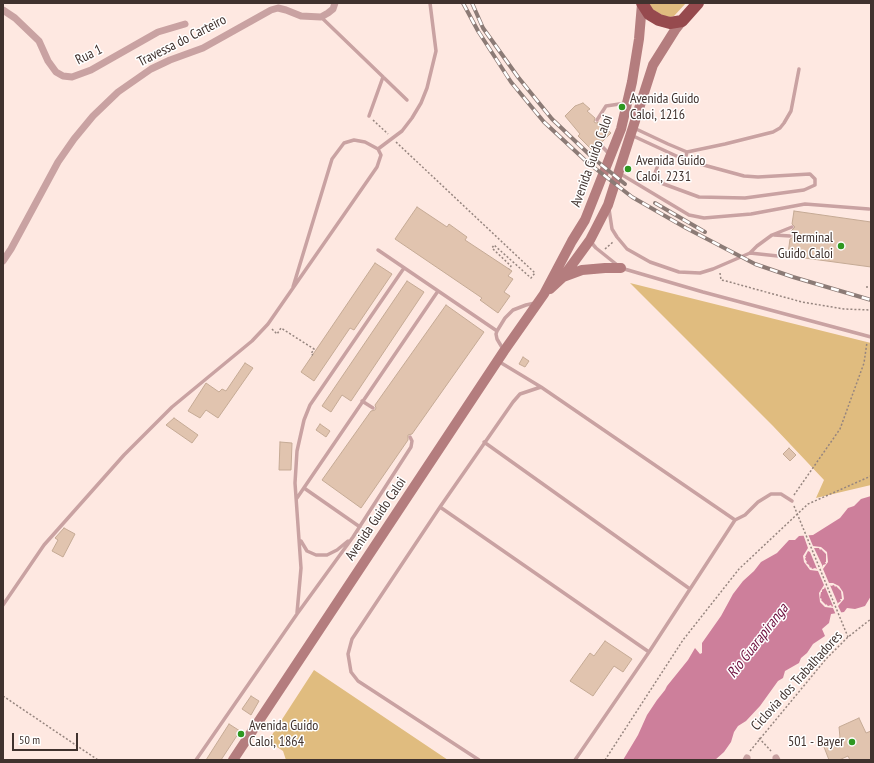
<!DOCTYPE html>
<style>
body{margin:0}
#map{position:relative;width:874px;height:763px;overflow:hidden;background:#fee8e1;font-family:"PT Sans Narrow",sans-serif}
canvas{display:block}
.frame{position:absolute;inset:0;border:4px solid #40322e;pointer-events:none}
.scale{position:absolute;left:12px;top:733px;width:66px;height:18px;box-sizing:border-box;border:2px solid #40322e;border-top:0;padding-left:5px;font-size:12px;line-height:14px;white-space:nowrap;color:#40322e;-webkit-text-stroke:3px #fff;paint-order:stroke}
</style>
<div id="map">
<canvas width="874" height="763"></canvas>
<div class="frame"></div>
<div class="scale">50 m</div>
</div>
<script>
const g = document.querySelector('canvas').getContext('2d');
g.lineJoin = 'round';
function fill(path, color) { g.fillStyle = color; g.fill(path, 'evenodd'); }
const shape = rows => new Path2D(rows.map(r => 'M' + r).join(''));
function stroke(path, color, width, dash) { g.strokeStyle = color; g.lineWidth = width; g.lineCap = dash ? 'butt' : 'round'; g.setLineDash(dash || []); g.stroke(path); }
function write(font, color, halo, rows, align = 'center') {
  g.font = font + ' "PT Sans Narrow",sans-serif'; g.lineWidth = 3; g.setLineDash([]); g.textBaseline = 'middle'; g.strokeStyle = halo; g.fillStyle = color; for (const [text, x, y, turn = 0] of rows) {
    g.save(); g.translate(x, y); g.rotate((+turn || 0) * Math.PI / 180); g.textAlign = isNaN(turn) ? turn : align; if (halo) g.strokeText(text, 0, 0); g.fillText(text, 0, 0); g.restore();
  }
}
fill(shape([
 [649,3,686,3,674,16,670,17,664,16,650,8],
 [630,283,871,343,871,485,816,498,824,480,773,426],
 [314,670,448,760,286,760,283,751,268,741]
]), '#e0bc7f');
fill(shape([
 [871,496,871,596,865,606,855,609,847,608,844,612,831,614,829,623,822,629,825,636,813,644,807,653,801,658,799,663,785,671,783,678,778,681,760,706,746,721,738,726,734,732,731,742,724,752,715,760,623,760,638,735,647,715,657,700,665,690,667,686,688,660,695,648,700,654,702,653,702,643,721,616,733,594,743,581,754,571,761,562,777,553,789,540,795,540,799,536,813,535,840,518,848,508,854,506,861,499]
]), '#cd7f9b');
fill(shape([
 [803,534,808,534,813,546,821,547,827,552,828,562,823,569,829,583,833,583,839,586,843,592,844,599,838,606,842,614,836,615,833,608,825,607,820,602,819,593,824,585,818,571,810,570,804,562,803,556,808,548],
 [814,548,819,548,820,550,821,549,826,554,826,562,825,562,826,564,823,565,823,567],
 [808,551,810,552,817,569,815,568,812,569,811,567,810,568,809,565,806,563,807,562,805,559,806,557,805,557],
 [830,585,831,586,834,585,835,587,836,586,841,591,842,599,840,599,841,601,838,603,838,604],
 [825,587,833,606,832,607,831,605,828,606,826,604,826,605,821,600,822,599,820,598,821,592,822,592,822,590,823,589,824,589]
]), '#fee8e1');
const building = shape([
 [583,103,590,109,587,111,595,118,594,122,596,123,599,122,611,133,602,142,600,141,598,142,598,146,593,151,578,136,580,134,565,116,575,106,583,103],
 [417,207,447,227,449,224,467,237,465,240,512,271,508,276,513,279,504,292,510,296,498,313,480,300,482,298,395,239,417,207],
 [794,211,871,222,871,267,790,256,788,254,790,239,792,238,793,236,791,233,791,231,795,227,792,224,794,211],
 [375,263,392,274,354,330,350,328,314,381,301,372,375,263],
 [407,281,424,292,351,401,342,395,331,412,322,406,407,281],
 [446,305,484,332,412,434,408,435,408,440,361,508,322,480,371,411,375,410,376,408,375,405,446,305],
 [523,357,529,361,525,367,519,364,523,357],
 [245,363,253,368,218,418,206,410,200,418,188,411,206,383,219,392,222,389,226,391,245,363],
 [174,418,198,435,192,443,166,425,174,418],
 [320,424,330,431,326,437,316,430,320,424],
 [280,442,292,443,291,470,279,470,280,442],
 [789,448,796,455,790,461,783,454,789,448],
 [64,528,75,534,63,557,52,551,58,540,55,538,64,528],
 [605,641,632,659,623,672,614,666,593,696,570,681,590,653,594,656,605,641],
 [251,696,259,701,251,715,242,709,251,696],
 [859,718,866,733,871,731,871,760,850,760,848,756,839,760,829,760,824,747,840,738,839,727,859,718],
 [229,724,240,731,221,760,206,760,229,724]
]);
fill(building, '#e1c4af');
stroke(building, '#c5aa95', 1);
stroke(shape([
 [373,120,388,134],
 [396,142,535,273,531,278,494,245,492,248,511,266,509,269],
 [605,249,613,242],
 [720,273,721,280,726,281,802,302,844,309,871,310],
 [866,287,871,287],
 [272,329,277,334,281,328,314,349,311,354,313,355],
 [794,495,840,429,864,363,867,342],
 [794,506,848,637],
 [3,696,98,760],
 [759,738,771,751],
 [750,751,826,659,848,637,871,619],
 [605,760,683,640,739,569,808,504,871,476]
]), '#96857f', 1.5, [2, 2]);
stroke(shape([
 [321,17,407,100],
 [369,116,383,77],
 [597,120,606,106,626,103],
 [634,128,668,144,687,152],
 [631,135,685,160,722,170,744,176,758,177,810,174,815,179,815,185,804,190,745,198,699,197,661,183,655,178,655,173,658,165],
 [600,144,610,155],
 [378,149,402,131,412,118,421,103,427,88,436,51,430,3],
 [685,160,687,152,725,144,773,132,780,128,784,123,791,111,799,69],
 [619,173,689,215,704,218,751,214,805,204,869,209],
 [609,209,612,229,617,237,627,249,650,262,679,272,700,273,713,269,750,253,757,246,772,235,792,227],
 [774,235,790,236],
 [590,241,596,248,621,268,703,292,871,337],
 [378,250,497,331],
 [750,253,787,257],
 [503,349,497,339,496,334,497,331,505,318,513,310,526,305,535,303],
 [498,361,541,387,735,520,745,515,758,502,771,494,781,494,792,501],
 [362,401,373,408],
 [484,442,690,589],
 [304,488,360,527],
 [297,498,438,291],
 [440,507,649,652],
 [301,541,307,551,316,555,327,555,337,550,348,541],
 [3,605,44,545,124,455,172,407,252,341,268,324,377,167,381,155,378,149,365,142,354,140,344,143,332,159,293,287],
 [297,613,301,568,295,483,297,451,304,420,310,405,404,268],
 [196,760,297,614,353,537,411,447,412,441,410,437],
 [479,760,358,681,351,672,348,654,352,639,440,507,513,402,520,394,541,387],
 [575,760,649,652,735,520]
]), '#c9a2a2', 3.5);
stroke(shape([
 [3,10,15,18,39,41,48,61,56,72,63,76,72,77,91,70,158,32,185,24],
 [3,261,11,249,58,162,74,139,93,116,118,92,151,69,170,60,203,48,271,10,278,8,286,10,301,16,321,17,328,13,333,9,335,3],
 [776,758,777,760],
 [746,760,747,758]
]), '#c9a2a2', 7);
stroke(shape([
 [563,277,582,270,605,268,621,268],
 [550,289,563,277,590,240,608,205,653,65,675,30,682,21],
 [233,760,504,351,544,294,572,241,585,220,621,129,632,82,639,39,642,4]
]), '#b47d7e', 10);
stroke(shape([
 [642,3,649,14,659,20,670,23,682,21,698,3]
]), '#964a4e', 12);
const rail = shape([
 [463,3,478,31,511,82,544,122,587,162,632,197,686,228,755,264,793,277,871,300],
 [472,3,483,28,518,77,552,119,593,158,625,184],
 [655,203,705,232]
]);
stroke(rail, '#8c7b76', 4);
stroke(rail, '#fff', 2.5, [8]);
for (const [x, y, r, color] of [
 [622,107,4,"#2e9821"],
 [628,169,4,"#2e9821"],
 [841,246,4,"#2e9821"],
 [241,734,4,"#2e9821"],
 [852,742,4,"#2e9821"]
]) { const dot = new Path2D(); dot.arc(x, y, r, 0, 2 * Math.PI); g.fillStyle = color; g.fill(dot); stroke(dot, '#fff', 1.5); }
write('14px', '#40322e', '#fff', [
 ["Travessa do Carteiro",182,41,-27],
 ["Rua 1",89,55,-26],
 ["Avenida Guido Caloi",592,161,-70],
 ["Avenida Guido Caloi",376,519,-56],
 ["Ciclovia dos Trabalhadores",797,681,-48]
]);
write('14px', '#40322e', '#fff', [
 ["Avenida Guido",630,99],
 ["Caloi, 1216",630,115],
 ["Avenida Guido",636,161],
 ["Caloi, 2231",636,177],
 ["Terminal",833,238,"right"],
 ["Guido Caloi",833,254,"right"],
 ["Avenida Guido",249,726],
 ["Caloi, 1864",249,742],
 ["501 - Bayer",844,742,"right"]
], 'left');
write('italic 15px', '#6d0e3d', '#fff', [
 ["Rio Guarapiranga",758,641,-52]
]);
</script>
